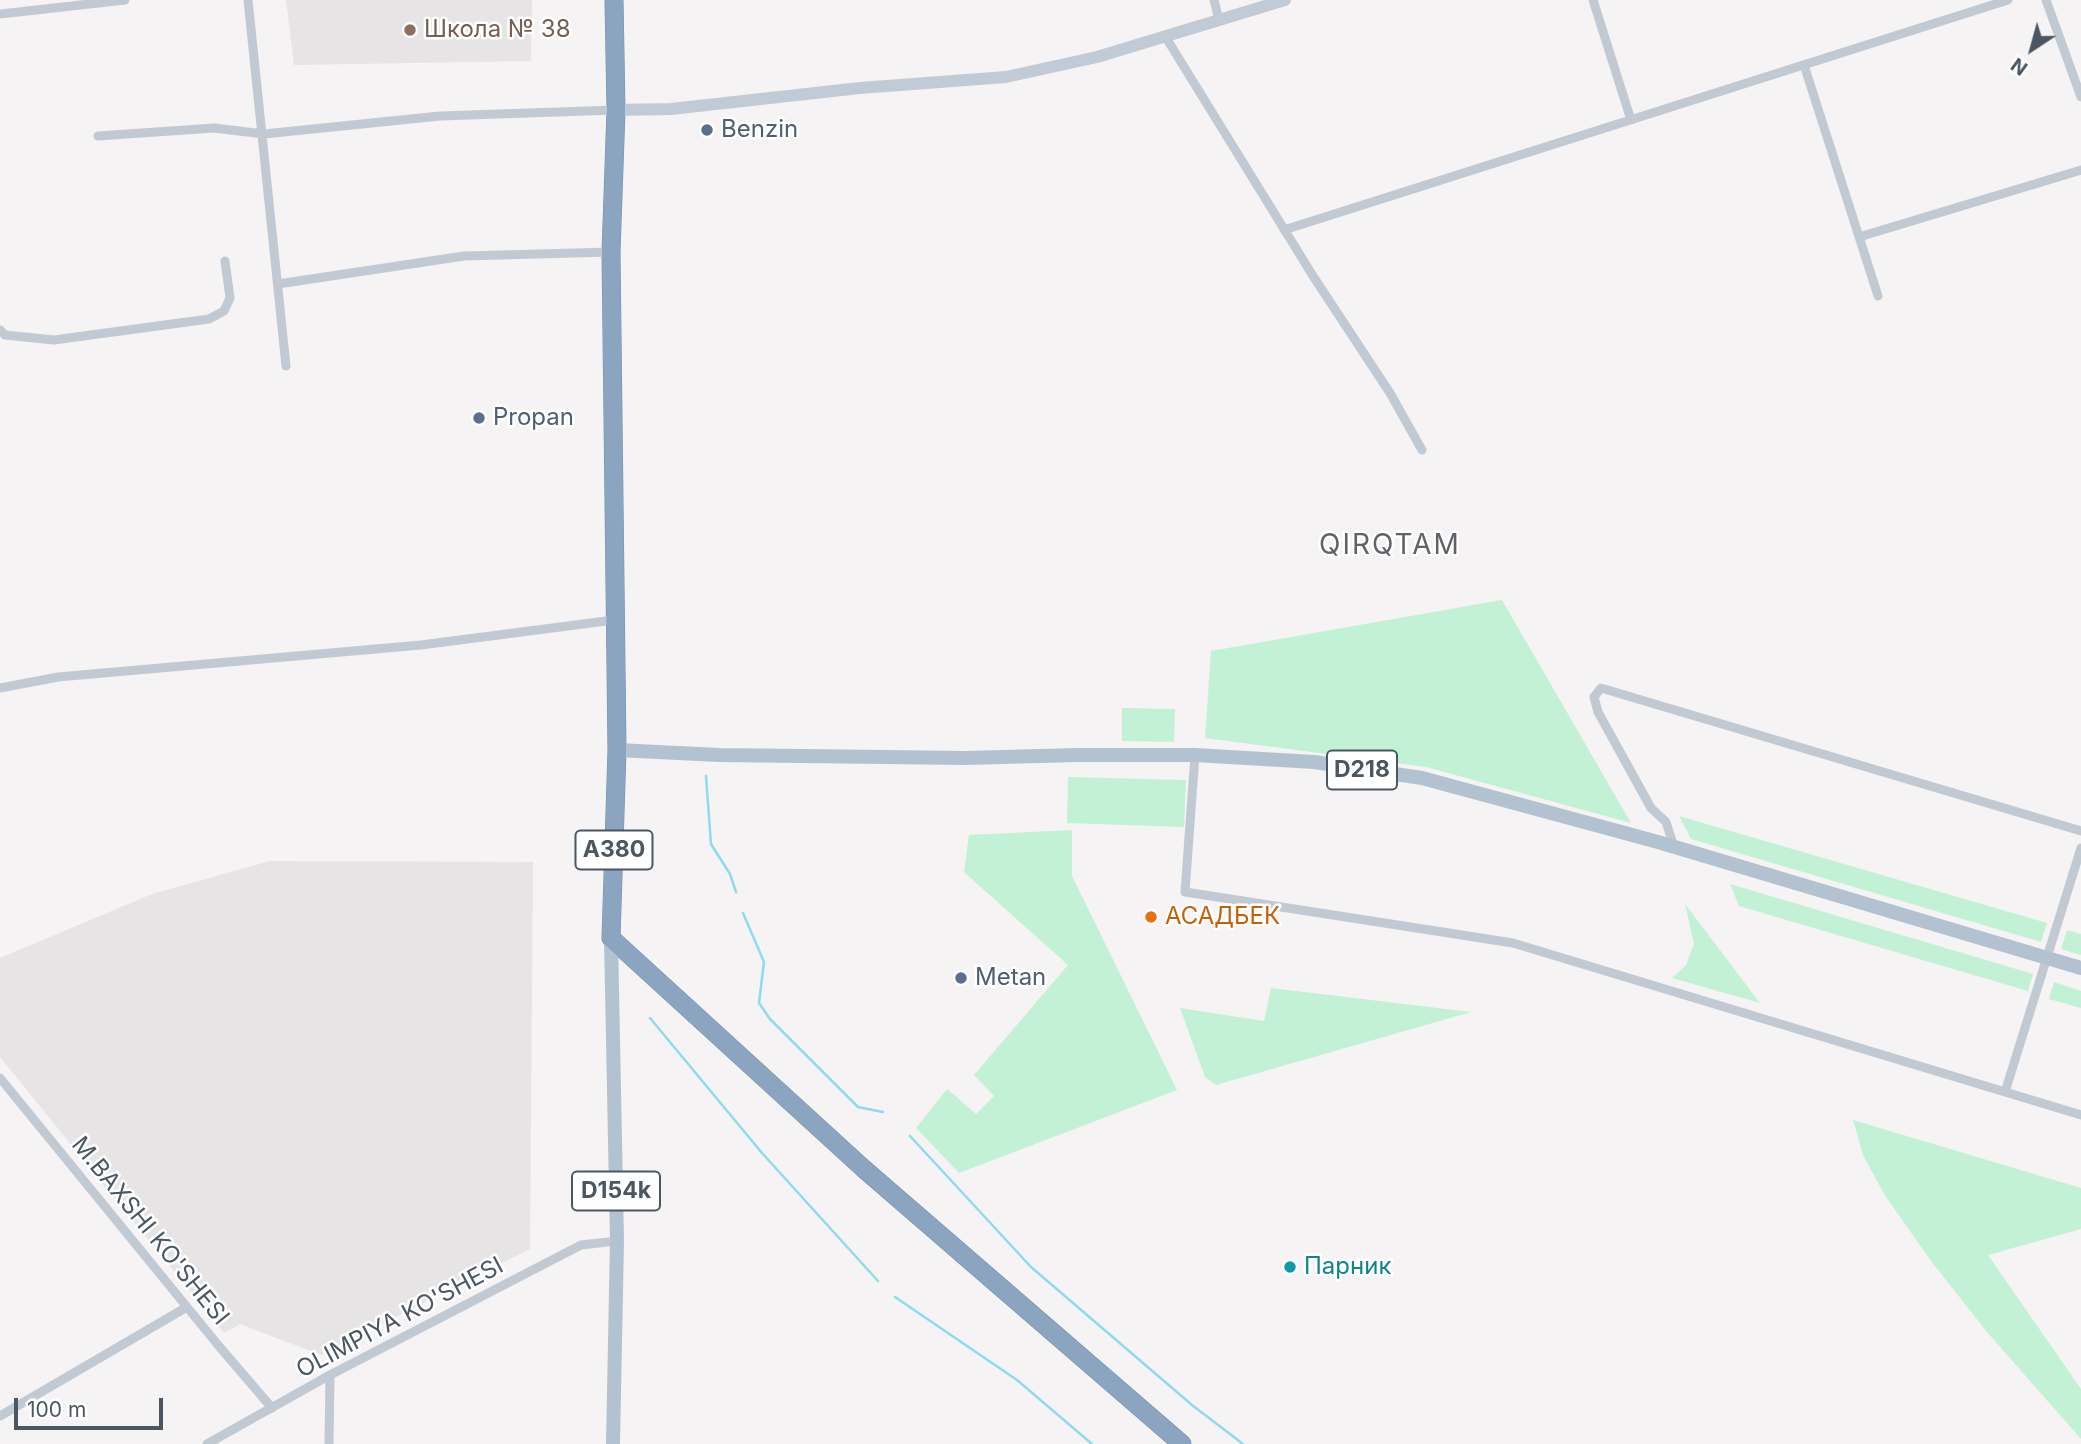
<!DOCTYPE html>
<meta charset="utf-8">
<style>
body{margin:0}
#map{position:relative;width:2081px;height:1444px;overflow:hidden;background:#f5f3f3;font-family:Inter,sans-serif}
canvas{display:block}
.north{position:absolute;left:1997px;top:14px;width:70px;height:70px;-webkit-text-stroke:5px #fff;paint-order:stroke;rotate:216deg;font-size:19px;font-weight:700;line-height:28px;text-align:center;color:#4a5661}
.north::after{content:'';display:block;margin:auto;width:24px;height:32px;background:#4a5661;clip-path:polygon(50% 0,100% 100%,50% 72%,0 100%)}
.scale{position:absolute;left:14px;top:1398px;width:149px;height:32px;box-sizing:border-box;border:4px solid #4a5661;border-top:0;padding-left:9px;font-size:21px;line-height:24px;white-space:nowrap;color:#4a5661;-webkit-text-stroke:5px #fff;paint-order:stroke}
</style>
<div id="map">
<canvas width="2081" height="1444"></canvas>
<div class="north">N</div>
<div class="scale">100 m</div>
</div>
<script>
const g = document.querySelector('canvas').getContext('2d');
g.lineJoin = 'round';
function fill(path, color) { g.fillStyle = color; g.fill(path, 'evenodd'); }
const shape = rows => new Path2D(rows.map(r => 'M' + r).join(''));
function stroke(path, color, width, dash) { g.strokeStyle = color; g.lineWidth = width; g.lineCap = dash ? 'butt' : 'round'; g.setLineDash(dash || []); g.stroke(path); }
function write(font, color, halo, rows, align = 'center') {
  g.font = font + ' Inter,sans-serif'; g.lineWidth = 5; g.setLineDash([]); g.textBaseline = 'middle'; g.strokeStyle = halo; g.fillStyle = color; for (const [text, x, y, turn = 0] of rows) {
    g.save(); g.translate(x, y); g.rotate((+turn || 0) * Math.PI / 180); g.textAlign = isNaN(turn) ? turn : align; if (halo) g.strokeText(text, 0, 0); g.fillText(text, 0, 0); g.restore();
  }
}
fill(shape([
 [286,0,532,0,531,61,294,65],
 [270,861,533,862,530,1249,321,1355,240,1324,224,1333,0,1057,0,958,152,894]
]), '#e6e4e5');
fill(shape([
 [1502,600,1631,823,1426,767,1205,738,1211,651],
 [1122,708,1175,709,1174,742,1122,741],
 [1068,777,1186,780,1184,827,1067,823],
 [1679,816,2047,923,2041,942,1691,839],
 [1072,830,1072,876,1177,1090,959,1173,916,1128,947,1089,976,1114,994,1096,974,1075,1068,965,964,872,969,835],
 [1730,884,2033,974,2028,991,1739,906],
 [1685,904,1760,1003,1672,978,1686,965,1694,944],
 [2067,930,2081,934,2081,955,2061,949],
 [2054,982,2081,991,2081,1008,2049,999],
 [1271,988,1471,1012,1216,1085,1205,1077,1180,1008,1264,1021],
 [1853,1120,2081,1188,2081,1229,1988,1255,2081,1389,2081,1439,1987,1332,1931,1261,1884,1194,1863,1155]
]), '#c3f1d5');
stroke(shape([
 [706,776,711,844,730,874,736,892],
 [743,913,764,962,759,1003,770,1019,858,1107,883,1112],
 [650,1018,762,1153,878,1281],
 [910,1136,1031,1267,1192,1405,1243,1444],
 [895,1297,1017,1380,1092,1444]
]), '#90daee', 2.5);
const highway = shape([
 [614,0,616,110,611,252,617,750,611,938,864,1169,1182,1444]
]);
stroke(highway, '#7690ad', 19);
stroke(shape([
 [248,0,286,366],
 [1214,0,1219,20],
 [1593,0,1631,120],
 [2046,0,2081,97],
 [0,14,125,0],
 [1165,36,1313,276,1390,393,1422,450],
 [1804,65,1878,296],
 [98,136,214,128,264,134,440,116,616,110],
 [1284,230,2008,0],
 [1859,237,2081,170],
 [278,284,464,256,611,252],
 [0,330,5,335,54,340,209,319,224,311,230,298,225,261],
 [0,688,58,677,421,645,614,620],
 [1195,755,1185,892,1513,943,2081,1115],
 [1674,847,1666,822,1651,808,1598,712,1594,697,1601,688,2081,831],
 [0,1078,218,1345,272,1408],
 [2005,1092,2081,848],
 [0,1416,187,1307],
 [207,1444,330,1375,581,1245,617,1241],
 [329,1444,330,1375]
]), '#c1cad2', 9);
stroke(shape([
 [616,110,671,109,860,88,1006,77,1097,57,1285,0]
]), '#c1cbd6', 12);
stroke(shape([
 [617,750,719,755,966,758,1077,755,1195,755,1314,762,1422,778,1658,842,2081,968],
 [611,938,617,1241,613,1444]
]), '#b3c2d1', 14);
stroke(highway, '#8ba5c1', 18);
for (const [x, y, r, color] of [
 [410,30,7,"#8d6e63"],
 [707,130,7,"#5c6f8a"],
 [479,418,7,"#5c6f8a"],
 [1151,917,7,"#e8710a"],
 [961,978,7,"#5c6f8a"],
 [1290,1267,7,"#0f9aa8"]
]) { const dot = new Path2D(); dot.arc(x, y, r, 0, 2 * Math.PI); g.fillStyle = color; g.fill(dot); stroke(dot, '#fff', 2.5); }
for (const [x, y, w] of [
 [1362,770,70],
 [614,850,77],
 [616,1191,88]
]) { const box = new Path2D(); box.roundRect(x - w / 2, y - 19.5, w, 39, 5); g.fillStyle = '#fff'; g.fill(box); stroke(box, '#4a5661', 2); }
write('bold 23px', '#4a5661', null, [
 ["D218",1362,770],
 ["A380",614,850],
 ["D154k",616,1191]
]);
write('24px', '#785e54', '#fff', [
 ["Школа № 38",424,30]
], 'left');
write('24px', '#4e5e75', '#fff', [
 ["Benzin",721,130],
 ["Propan",493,418],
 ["Metan",975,978]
], 'left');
write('24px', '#c56008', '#fff', [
 ["АСАДБЕК",1165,917]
], 'left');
write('24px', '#4a5661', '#fff', [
 ["M.BAXSHI KO'SHESI",150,1231,51],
 ["OLIMPIYA KO'SHESI",400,1318,-28]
]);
write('24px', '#0d838f', '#fff', [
 ["Парник",1304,1267]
], 'left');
g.letterSpacing = '2px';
write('28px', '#5f6368', '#fff', [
 ["QIRQTAM",1390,546]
]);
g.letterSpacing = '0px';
</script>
